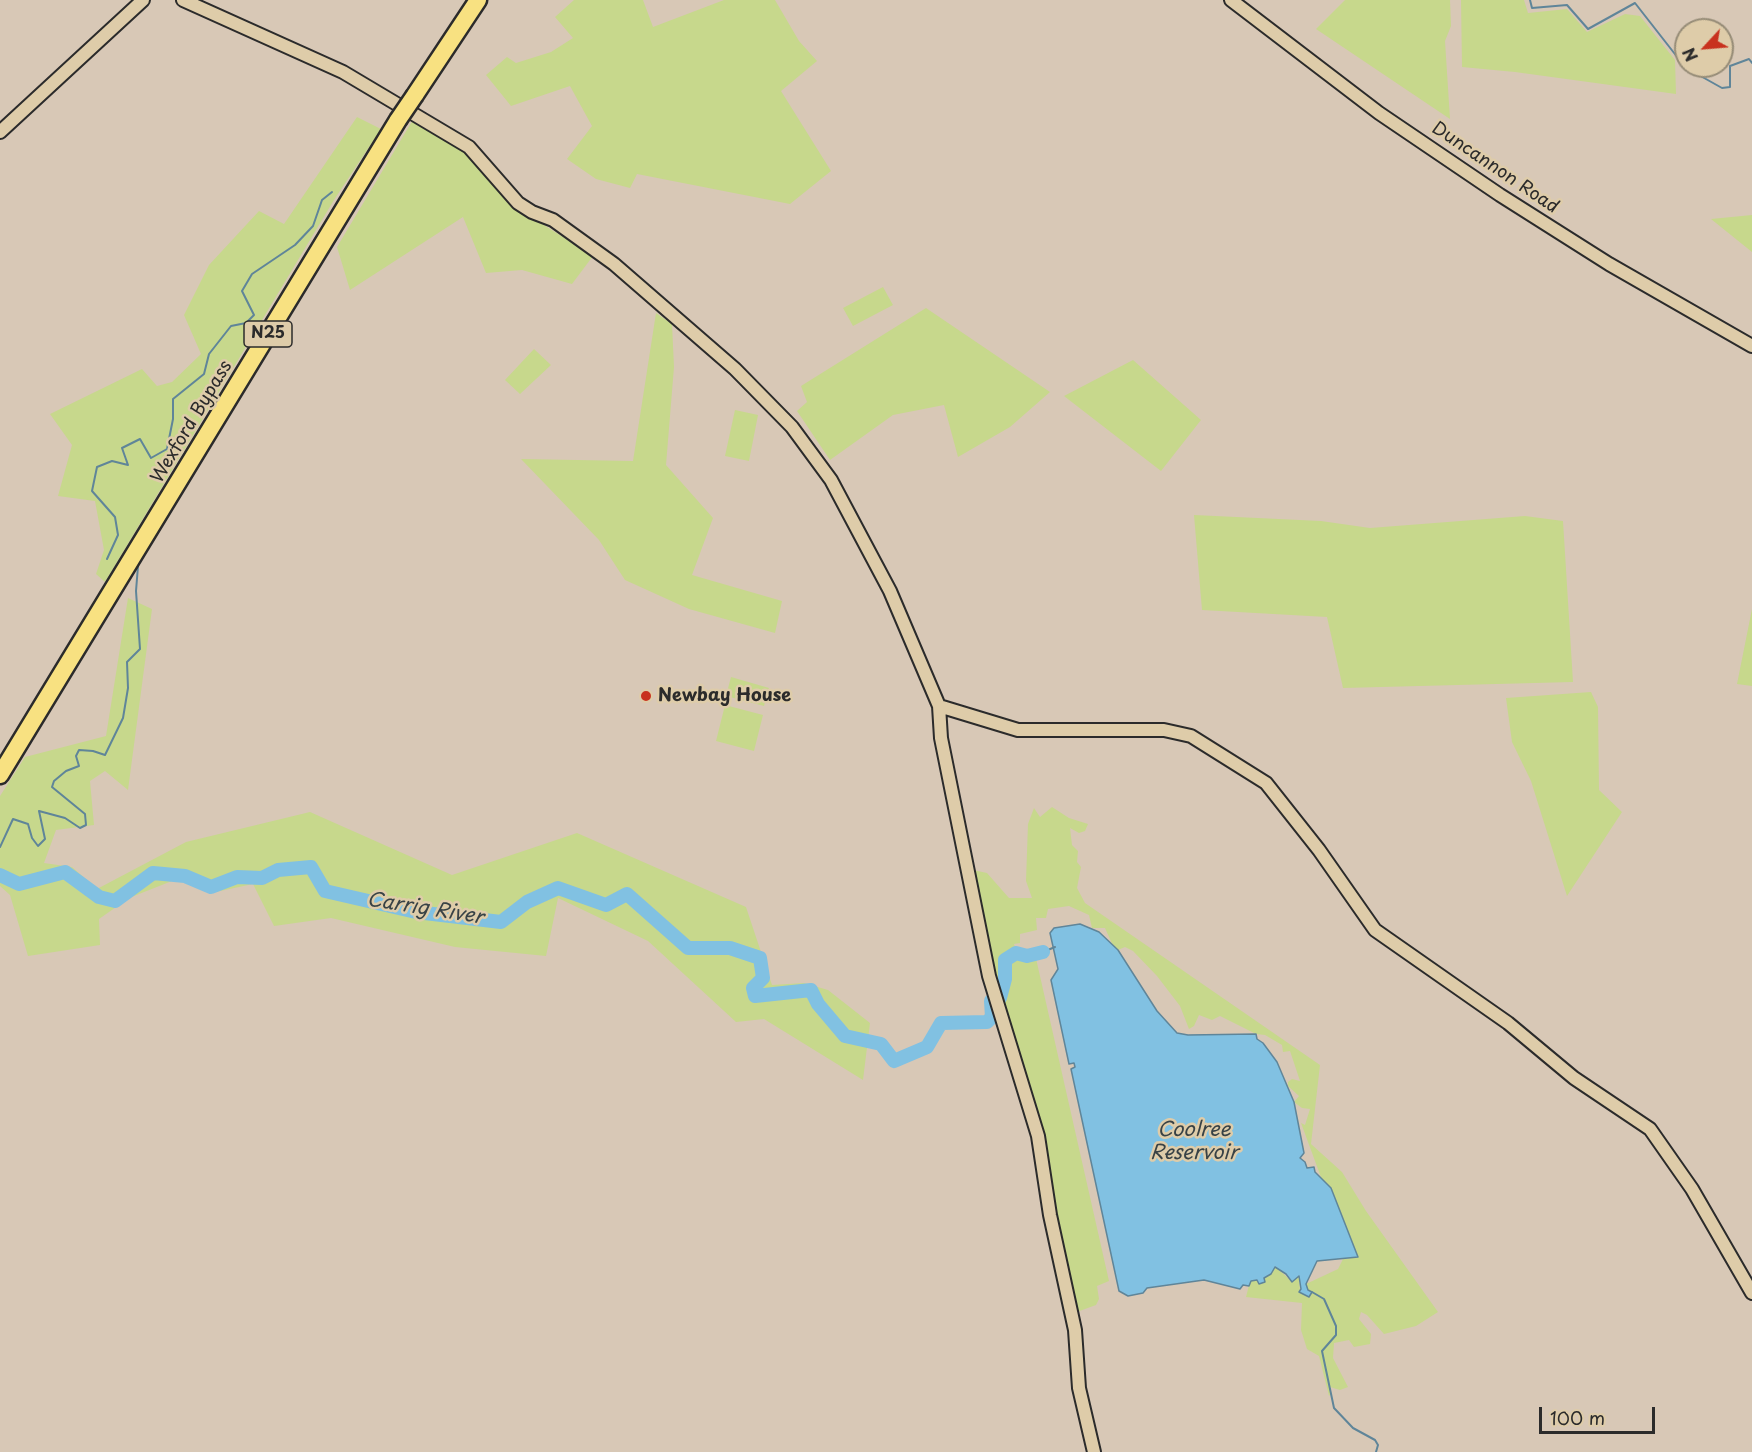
<!DOCTYPE html>
<style>
body{margin:0}
#map{position:relative;width:1752px;height:1452px;overflow:hidden;background:#d8c8b6;font-family:"Playpen Sans",sans-serif}
canvas{display:block}
.north{position:absolute;left:1674px;top:18px;width:60px;height:60px;box-sizing:border-box;background:#decca9;border:2px solid #968c77;border-radius:50%;rotate:244deg;font-size:16px;font-weight:700;line-height:24px;text-align:center;color:#2b2b2b}
.north::after{content:'';display:block;margin:auto;width:21px;height:27px;background:#c8321e;clip-path:polygon(50% 0,100% 100%,50% 72%,0 100%)}
.scale{position:absolute;left:1539px;top:1407px;width:116px;height:27px;box-sizing:border-box;border:3px solid #2b2b2b;border-top:0;padding-left:8px;font-size:18px;line-height:21px;white-space:nowrap;color:#2b2b2b;-webkit-text-stroke:4px #decca9;paint-order:stroke}
</style>
<div id="map">
<canvas width="1752" height="1452"></canvas>
<div class="north">N</div>
<div class="scale">100 m</div>
</div>
<script>
const g = document.querySelector('canvas').getContext('2d');
g.lineJoin = 'round';
function fill(path, color) { g.fillStyle = color; g.fill(path, 'evenodd'); }
const shape = rows => new Path2D(rows.map(r => 'M' + r).join(''));
function stroke(path, color, width, dash) { g.strokeStyle = color; g.lineWidth = width; g.lineCap = dash ? 'butt' : 'round'; g.setLineDash(dash || []); g.stroke(path); }
function write(font, color, halo, rows, align = 'center') {
  g.font = font + ' "Playpen Sans",sans-serif'; g.lineWidth = 5; g.setLineDash([]); g.textBaseline = 'middle'; g.strokeStyle = halo; g.fillStyle = color; for (const [text, x, y, turn = 0] of rows) {
    g.save(); g.translate(x, y); g.rotate((+turn || 0) * Math.PI / 180); g.textAlign = isNaN(turn) ? turn : align; if (halo) g.strokeText(text, 0, 0); g.fillText(text, 0, 0); g.restore();
  }
}
fill(shape([
 [574,0,643,0,653,27,724,0,775,0,799,41,817,61,781,91,831,171,790,204,637,174,630,188,596,179,567,159,592,126,570,86,511,106,486,75,507,57,516,63,551,52,573,38,555,17],
 [1345,0,1450,0,1451,26,1445,41,1450,119,1316,29],
 [1461,0,1524,0,1528,13,1567,9,1587,32,1625,14,1640,16,1675,60,1676,94,1515,72,1462,67],
 [357,117,381,129,334,200,105,582,96,574,104,550,95,501,58,496,72,445,50,414,142,369,157,386,172,382,201,354,184,315,209,265,259,211,284,224],
 [414,118,470,155,506,201,593,256,572,284,522,270,486,273,463,217,350,290,337,247],
 [1752,215,1752,252,1711,219],
 [883,287,893,305,853,326,843,308],
 [926,308,1050,392,1010,427,958,457,944,405,893,415,830,460,797,411,807,402,801,386],
 [656,313,672,324,674,367,666,465,713,518,692,575,782,601,775,633,689,609,625,580,599,540,521,459,633,461],
 [534,349,551,365,520,394,505,380],
 [1133,360,1201,420,1161,471,1064,396],
 [735,410,758,415,749,461,725,456],
 [1194,515,1321,521,1370,528,1525,516,1563,521,1573,682,1343,688,1327,617,1202,610],
 [128,598,152,609,128,790,105,771,90,781,94,825,56,830,44,863,72,867,97,889,186,842,310,812,452,875,577,833,746,907,772,985,804,983,828,990,870,1023,863,1080,764,1019,736,1022,648,941,558,898,546,956,455,947,331,918,274,926,253,884,211,893,177,879,129,898,99,919,100,945,28,956,10,895,0,886,0,796,25,757,106,736],
 [1752,609,1752,686,1737,684],
 [731,677,769,688,764,706,726,696],
 [1591,692,1598,707,1599,790,1622,812,1567,896,1531,781,1512,742,1506,698],
 [725,705,763,715,754,751,716,741],
 [1052,807,1069,818,1088,824,1085,831,1079,833,1070,828,1072,845,1078,851,1077,862,1081,867,1077,888,1085,903,1320,1065,1311,1144,1342,1172,1366,1211,1438,1312,1416,1326,1384,1334,1367,1315,1361,1312,1359,1319,1371,1334,1370,1344,1354,1347,1349,1340,1334,1343,1333,1358,1348,1387,1340,1390,1330,1387,1331,1394,1329,1396,1319,1356,1307,1349,1301,1330,1302,1303,1246,1297,1250,1281,1258,1279,1259,1284,1265,1282,1264,1278,1275,1266,1291,1281,1299,1276,1300,1292,1309,1297,1311,1295,1306,1284,1338,1269,1343,1259,1358,1257,1331,1188,1322,1180,1301,1123,1305,1125,1310,1109,1302,1108,1294,1102,1299,1096,1288,1086,1288,1082,1292,1079,1300,1081,1290,1051,1283,1052,1282,1045,1265,1035,1256,1034,1220,1016,1212,1020,1199,1015,1194,1026,1189,1029,1180,1006,1157,976,1133,951,1125,947,1118,950,1114,948,1105,928,1092,928,1089,915,1069,906,1048,909,1046,918,1036,918,1037,930,1020,934,1020,943,1014,944,1017,953,1027,956,1035,954,1109,1281,1097,1286,1099,1299,1096,1305,1074,1313,994,975,973,870,987,873,1009,898,1032,898,1026,881,1028,824,1034,808,1040,817]
]), '#c7d88c');
const water = shape([
 [1080,924,1099,932,1118,950,1157,1011,1177,1033,1188,1035,1256,1034,1257,1039,1263,1043,1277,1062,1294,1102,1304,1153,1300,1158,1305,1162,1307,1168,1314,1167,1315,1172,1331,1188,1358,1257,1317,1261,1306,1284,1308,1290,1312,1292,1309,1297,1299,1292,1301,1289,1299,1276,1292,1282,1286,1274,1275,1267,1271,1274,1264,1278,1265,1282,1259,1284,1257,1280,1251,1281,1249,1286,1243,1285,1240,1289,1204,1280,1147,1288,1143,1293,1128,1296,1119,1291,1071,1069,1075,1067,1074,1063,1069,1064,1051,980,1058,969,1050,933,1054,928,1080,924]
]);
fill(water, '#81c1e2');
stroke(water, '#5f8599', 1.5);
stroke(shape([
 [1530,0,1532,8,1567,5,1588,29,1635,3,1678,58,1686,58],
 [1695,66,1697,74,1722,88,1730,87,1730,66,1749,59,1752,63],
 [107,559,118,535,115,517,92,491,97,467,112,461,128,465,122,448,140,439,151,458,167,449,173,419,173,399,204,374,209,354,231,326,246,323,254,315,242,291,252,274,295,245,313,226,322,200,332,192],
 [0,847,13,819,28,824,32,838,38,846,45,839,39,811,65,818,80,828,86,825,85,814,52,787,54,781,66,771,79,766,76,756,79,750,93,751,105,755,123,718,128,688,127,662,140,649,136,591,138,566],
 [1043,952,1055,947],
 [1312,1292,1324,1299,1336,1326,1336,1335,1322,1351,1334,1408,1353,1428,1375,1440,1378,1445,1376,1452]
]), '#5f8599', 2);
stroke(shape([
 [0,875,19,884,65,872,99,897,115,901,153,873,185,876,211,887,237,877,262,878,278,870,311,867,325,891,416,912,501,922,527,902,558,888,606,905,627,894,688,948,730,948,760,958,763,978,753,988,755,996,811,990,818,1004,845,1036,881,1044,894,1061,927,1047,941,1023,987,1022,992,1017,991,1001],
 [1000,998,1005,979,1005,960,1016,953,1027,956,1043,952]
]), '#81c1e2', 14);
const secondary = shape([
 [183,0,343,72,469,147,518,203,532,212,553,220,614,264,735,369,792,427,831,480,890,591,939,706,941,738,989,976,1038,1136,1050,1215,1075,1330,1079,1388,1094,1452],
 [1231,0,1379,113,1500,195,1609,264,1752,346],
 [0,132,143,0],
 [939,706,1018,730,1164,730,1191,736,1266,783,1319,850,1375,930,1508,1023,1574,1078,1650,1129,1692,1189,1752,1293]
]);
const highway = shape([
 [415,95,478,0],
 [0,775,398,120]
]);
stroke(secondary, '#2b2b2b', 16);
stroke(highway, '#2b2b2b', 21);
stroke(secondary, '#decca9', 12);
stroke(highway, '#f8e181', 16);
const highwayBridge = shape([
 [398,120,415,95]
]);
stroke(highwayBridge, '#2b2b2b', 21, []);
stroke(highwayBridge, '#f8e181', 16);
for (const [x, y, r, color] of [
 [646,696,6,"#c8321e"]
]) { const dot = new Path2D(); dot.arc(x, y, r, 0, 2 * Math.PI); g.fillStyle = color; g.fill(dot); stroke(dot, '#decca9', 2); }
for (const [x, y, w] of [
 [268,334,48]
]) { const box = new Path2D(); box.roundRect(x - w / 2, y - 13, w, 26, 4.5); g.fillStyle = '#decca9'; g.fill(box); stroke(box, '#2b2b2b', 1.5); }
write('bold 16px', '#2b2b2b', null, [
 ["N25",268,334]
]);
write('18px', '#2b2b2b', '#decca9', [
 ["Duncannon Road",1495,168,34],
 ["Wexford Bypass",192,422,-59]
]);
write('bold 18px', '#2b2b2b', '#decca9', [
 ["Newbay House",658,696]
], 'left');
write('italic 20px', '#384246', '#decca9', [
 ["Carrig River",425,909,9],
 ["Coolree",1194,1130],
 ["Reservoir",1194,1153]
]);
</script>
